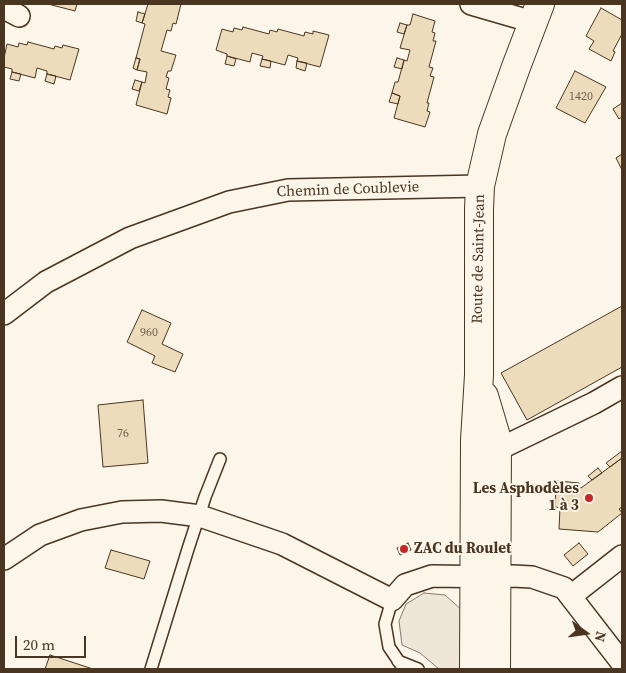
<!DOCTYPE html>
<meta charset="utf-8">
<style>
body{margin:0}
#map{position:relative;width:626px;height:673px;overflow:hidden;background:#fbf6e9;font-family:"Source Serif 4",serif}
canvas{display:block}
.frame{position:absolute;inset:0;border:5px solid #4a3520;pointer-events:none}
.north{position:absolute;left:561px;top:608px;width:50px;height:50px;-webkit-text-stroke:4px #fbf6e9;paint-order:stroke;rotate:104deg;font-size:14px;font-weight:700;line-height:20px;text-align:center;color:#4a3520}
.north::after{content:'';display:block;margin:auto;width:18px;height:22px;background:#4a3520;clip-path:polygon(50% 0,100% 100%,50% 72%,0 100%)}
.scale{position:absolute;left:15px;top:636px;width:71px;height:22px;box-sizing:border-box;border:2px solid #4a3520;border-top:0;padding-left:6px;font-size:15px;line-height:18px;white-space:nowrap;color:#4a3520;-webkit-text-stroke:4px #fbf6e9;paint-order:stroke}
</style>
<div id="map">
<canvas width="626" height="673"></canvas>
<div class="frame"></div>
<div class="north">N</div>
<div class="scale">20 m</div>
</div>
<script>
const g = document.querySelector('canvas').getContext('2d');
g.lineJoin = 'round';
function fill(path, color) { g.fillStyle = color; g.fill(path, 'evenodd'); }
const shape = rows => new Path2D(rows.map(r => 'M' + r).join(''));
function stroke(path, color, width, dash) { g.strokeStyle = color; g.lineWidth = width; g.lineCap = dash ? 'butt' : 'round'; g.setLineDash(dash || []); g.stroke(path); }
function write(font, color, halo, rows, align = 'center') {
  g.font = font + ' "Source Serif 4",serif'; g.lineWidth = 4; g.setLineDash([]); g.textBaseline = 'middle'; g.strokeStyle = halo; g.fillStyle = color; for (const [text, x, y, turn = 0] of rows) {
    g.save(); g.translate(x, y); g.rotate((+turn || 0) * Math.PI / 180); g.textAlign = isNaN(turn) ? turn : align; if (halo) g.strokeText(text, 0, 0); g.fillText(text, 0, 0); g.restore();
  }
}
const green = shape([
 [424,593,445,595,464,612,468,669,439,669,420,653,402,645,399,621,406,604,424,593]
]);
fill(green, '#ede6d9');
stroke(green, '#887966', 1);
const building = shape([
 [48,4,77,4,75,11,48,4],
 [148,4,181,4,176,24,173,23,171,31,167,30,161,51,176,55,171,71,168,71,166,77,169,78,166,89,170,90,168,97,171,98,167,114,136,105,142,82,145,83,147,72,137,70,140,59,136,58,145,24,142,23,148,4],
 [601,8,622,20,622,34,613,51,615,52,611,61,589,49,594,41,586,36,601,8],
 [138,12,145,14,142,23,136,21,138,12],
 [413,14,435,21,432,32,435,33,433,41,436,41,429,67,433,68,430,76,434,77,427,103,429,103,427,111,430,112,425,127,394,118,400,96,392,93,395,82,398,82,404,60,407,61,410,50,400,48,407,25,410,25,413,14],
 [400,23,407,25,404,34,397,32,400,23],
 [243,27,269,34,270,30,277,32,278,29,304,36,305,32,313,34,313,31,329,35,320,67,297,61,298,58,288,55,285,65,262,59,263,56,252,53,250,62,227,56,227,54,216,50,222,29,233,32,234,28,242,30,243,27],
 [28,42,54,49,55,46,62,48,63,45,79,49,70,80,47,74,47,71,37,68,35,78,12,72,12,69,4,67,4,58,7,44,18,47,19,43,27,45,28,42],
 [227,56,236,59,234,66,225,64,227,56],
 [136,58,140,59,137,70,133,68,136,58],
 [397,58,404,60,402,69,394,67,397,58],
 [262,59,271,61,270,68,260,66,262,59],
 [297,61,307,63,305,71,296,68,297,61],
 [575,71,606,87,585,123,556,108,575,71],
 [12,72,21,74,19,81,10,79,12,72],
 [47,74,56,76,54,84,45,81,47,74],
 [135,80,142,82,139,91,132,89,135,80],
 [392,93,400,96,398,104,389,102,392,93],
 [622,103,622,117,619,119,613,109,622,103],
 [622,154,622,170,616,158,622,154],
 [622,306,622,367,527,420,501,373,622,306],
 [142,310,171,323,162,344,183,354,175,372,152,363,155,356,127,342,142,310],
 [143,400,148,463,103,467,98,405,143,400],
 [622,451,622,458,610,467,606,463,622,451],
 [622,458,622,507,619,509,622,513,598,532,559,529,560,508,555,507,556,486,581,488,622,458],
 [598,468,602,473,592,480,588,476,598,468],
 [558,481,579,483,579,488,558,487,558,481],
 [408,543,411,550,400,555,397,548,408,543],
 [579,543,588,554,573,566,564,555,579,543],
 [111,550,150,561,144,579,105,568,111,550],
 [50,655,93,669,45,669,50,655]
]);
fill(building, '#ecdcbc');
stroke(building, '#4a3520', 1);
const lane = shape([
 [392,600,385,624,389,647,404,669],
 [398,661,418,669],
 [151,669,188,549,205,497,220,459]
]);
const street = shape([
 [471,4,533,22],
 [4,8,19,16],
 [4,314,46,282,130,238,229,202,288,190,480,186],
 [484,444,497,450,594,403,622,387],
 [4,559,40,535,81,520,122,512,161,511,200,516,282,544,392,600,405,585,432,576,498,577,513,576,532,577,564,588,622,663],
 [571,596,622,556]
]);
const secondary = shape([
 [484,396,497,440,496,669],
 [474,669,475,440,479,375,479,209,480,186,492,134,516,67,540,4]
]);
stroke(lane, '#4a3520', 14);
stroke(street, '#4a3520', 24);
stroke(secondary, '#4a3520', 30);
stroke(lane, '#fbf6e9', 11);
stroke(street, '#fbf6e9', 21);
stroke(secondary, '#fbf6e9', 28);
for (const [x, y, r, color] of [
 [589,498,5,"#c62828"],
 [404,549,5,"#c62828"]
]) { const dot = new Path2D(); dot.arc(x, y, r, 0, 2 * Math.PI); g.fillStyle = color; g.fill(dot); stroke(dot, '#fbf6e9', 2); }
write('12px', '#725f47', null, [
 ["1420",581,97],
 ["960",149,333],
 ["76",123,434]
]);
write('15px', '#4a3520', '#fbf6e9', [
 ["Chemin de Coublevie",348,190,-2],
 ["Route de Saint-Jean",479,259,-89]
]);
write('bold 15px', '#4a3520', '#fbf6e9', [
 ["Les Asphodèles",579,489],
 ["1 à 3",579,506],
 ["ZAC du Roulet",414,549,"left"]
], 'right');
</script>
